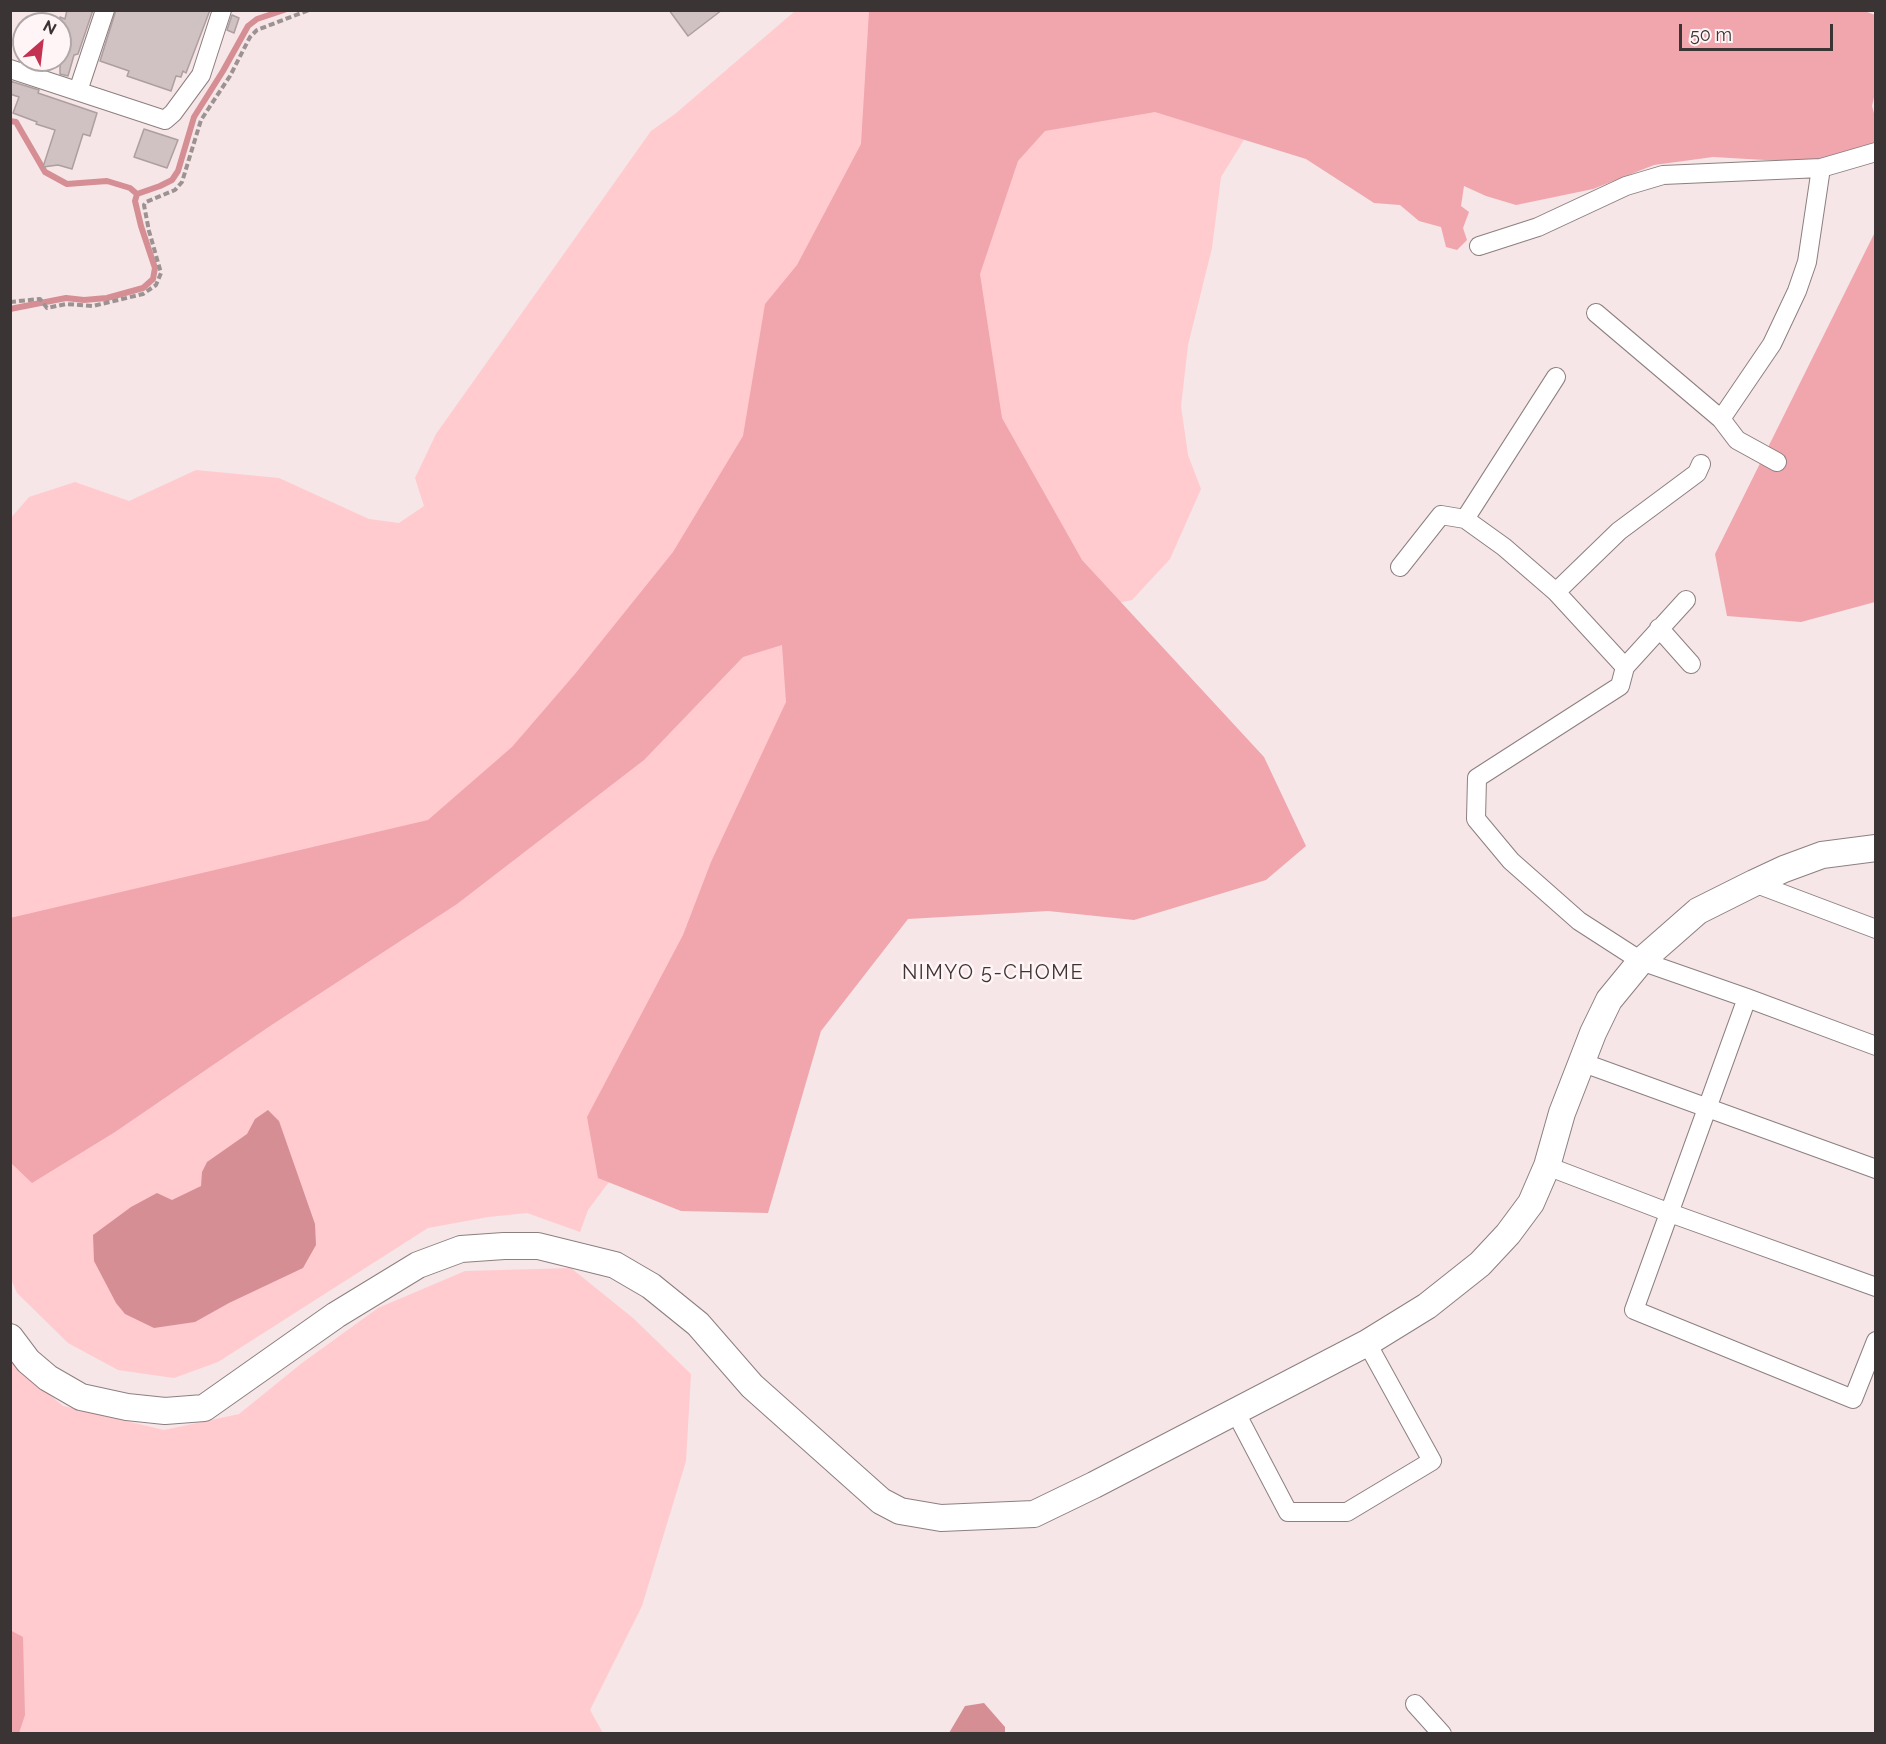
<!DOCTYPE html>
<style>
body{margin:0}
#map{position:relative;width:1886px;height:1744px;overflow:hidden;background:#f6e6e7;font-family:Raleway,sans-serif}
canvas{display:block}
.frame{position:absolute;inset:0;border:12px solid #3a3434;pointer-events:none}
.north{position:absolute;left:12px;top:12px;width:60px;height:60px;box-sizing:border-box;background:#fff5f6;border:2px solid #b0a8a8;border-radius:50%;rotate:28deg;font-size:16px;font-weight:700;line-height:24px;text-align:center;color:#3a3434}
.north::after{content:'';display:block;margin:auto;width:21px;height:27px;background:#c33351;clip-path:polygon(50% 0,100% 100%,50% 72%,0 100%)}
.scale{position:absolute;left:1679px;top:24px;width:154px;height:27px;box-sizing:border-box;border:3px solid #3a3434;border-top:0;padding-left:8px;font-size:18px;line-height:21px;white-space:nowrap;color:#3a3434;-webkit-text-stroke:4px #fff5f6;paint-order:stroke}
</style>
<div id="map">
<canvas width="1886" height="1744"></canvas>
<div class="frame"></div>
<div class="north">N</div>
<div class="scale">50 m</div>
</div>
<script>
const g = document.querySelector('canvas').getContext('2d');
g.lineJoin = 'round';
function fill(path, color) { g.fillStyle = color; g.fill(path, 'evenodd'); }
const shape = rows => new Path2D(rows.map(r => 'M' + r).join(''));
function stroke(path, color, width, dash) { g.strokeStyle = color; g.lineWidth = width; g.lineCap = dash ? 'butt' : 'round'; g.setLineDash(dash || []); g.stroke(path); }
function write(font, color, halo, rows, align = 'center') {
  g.font = font + ' Raleway,sans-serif'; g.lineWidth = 5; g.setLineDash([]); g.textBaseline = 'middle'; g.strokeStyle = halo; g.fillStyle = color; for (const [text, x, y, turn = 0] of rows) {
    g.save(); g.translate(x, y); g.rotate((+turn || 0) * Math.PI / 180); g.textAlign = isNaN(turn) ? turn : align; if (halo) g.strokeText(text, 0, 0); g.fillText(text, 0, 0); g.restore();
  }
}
fill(shape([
 [795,11,1246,11,1276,88,1221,177,1212,248,1188,345,1181,406,1188,455,1201,489,1170,559,1132,600,1084,610,626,1159,588,1210,580,1232,527,1213,488,1217,428,1228,218,1362,174,1378,118,1370,68,1343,17,1293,11,1279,10,519,29,497,75,482,129,501,196,470,279,478,369,519,399,523,424,506,415,478,436,434,651,131,675,114],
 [571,1268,633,1318,691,1374,686,1461,642,1606,590,1710,603,1733,11,1733,10,1361,63,1406,164,1430,239,1414,302,1363,378,1308,465,1271]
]), '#ffcbcf');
fill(shape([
 [1862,10,1875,15,1876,89,1872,106,1875,117,1875,143,1818,160,1765,160,1713,157,1654,165,1593,189,1516,205,1486,196,1464,186,1461,206,1469,212,1463,228,1467,240,1457,250,1446,247,1441,227,1419,221,1400,205,1374,203,1306,159,1155,112,1045,131,1018,161,980,274,1002,418,1082,560,1264,757,1306,846,1266,880,1134,920,1048,911,908,919,821,1031,768,1213,681,1211,598,1178,587,1117,683,935,711,862,786,702,782,645,743,657,644,760,457,904,270,1026,115,1132,32,1183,11,1163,10,918,428,820,512,747,575,674,673,552,743,436,765,304,797,265,861,144,869,11],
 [1875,232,1875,602,1801,622,1727,616,1715,554],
 [10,1630,23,1637,25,1715,19,1733,11,1733]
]), '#f0a6ac');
fill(shape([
 [268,1110,279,1121,315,1224,316,1245,303,1268,229,1303,195,1322,154,1328,125,1314,116,1303,94,1261,93,1235,131,1207,157,1193,172,1200,201,1186,202,1172,207,1162,247,1134,255,1119],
 [984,1703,1005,1727,1005,1733,949,1733,965,1706]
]), '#d68e95');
stroke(shape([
 [10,121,16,122,45,172,67,184,107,181,130,188,137,194,160,186,172,180,178,171,194,117,223,71,248,26,257,19,284,10],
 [10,309,66,298,84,300,107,298,143,288,153,279,155,268,141,226,135,201,137,194]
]), '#d68e95', 6);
const building = shape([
 [67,10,93,10,78,54,74,55,68,76,60,74,60,17,65,19,67,10],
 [116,10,210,10,186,73,183,71,181,77,176,76,171,91,127,76,129,71,100,61,116,10],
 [669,10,722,10,688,36,669,10],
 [232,15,239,18,234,33,227,30,232,15],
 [19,60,46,60,44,68,19,60],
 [10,81,39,90,38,93,97,113,90,136,83,134,72,169,58,165,43,167,55,130,36,124,37,122,13,113,19,97,10,94,10,81],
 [144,129,178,140,167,168,134,157,144,129]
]);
fill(building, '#d0c1c2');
stroke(building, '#ad9e9f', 1.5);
const street = shape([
 [10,69,165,120,173,113,201,75,222,10],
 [78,91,105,10],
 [1479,246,1538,227,1626,186,1663,175,1821,168],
 [1596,313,1721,419,1737,440,1777,462],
 [1556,377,1465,519,1504,547,1556,592,1625,667,1686,600],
 [1721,419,1772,344,1797,291,1807,262,1821,168,1876,152],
 [1400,567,1441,515,1465,519],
 [1556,592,1619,531,1697,473,1701,464],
 [1659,628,1691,664],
 [1625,667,1620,686,1477,778,1476,819,1511,861,1579,921,1641,961,1747,998,1876,1046],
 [1754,883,1876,929],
 [1747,998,1634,1310,1853,1399,1876,1341],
 [1581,1062,1876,1169],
 [1547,1166,1670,1213,1876,1287],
 [1235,1411,1288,1512,1347,1512,1432,1461,1367,1343],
 [1415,1704,1442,1734]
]);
const secondary = shape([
 [10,1337,28,1361,48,1378,81,1397,127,1407,165,1411,204,1408,336,1315,418,1265,461,1249,504,1246,538,1246,615,1265,651,1286,698,1324,752,1386,881,1501,900,1511,941,1518,1034,1514,1094,1485,1367,1343,1427,1306,1480,1264,1508,1234,1531,1203,1547,1166,1562,1113,1593,1033,1609,1000,1641,961,1698,911,1754,883,1784,869,1822,855,1876,848]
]);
stroke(street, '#8d7f80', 20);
stroke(secondary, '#8d7f80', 28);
stroke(shape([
 [10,302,40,299,47,308,66,304,93,306,143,294,156,285,161,273,149,231,144,205,146,202,175,190,182,182,201,120,230,76,250,37,257,30,309,10]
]), '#9d9292', 4, [6, 3]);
stroke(street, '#fff', 18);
stroke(secondary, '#fff', 26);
g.letterSpacing = '1.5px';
write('20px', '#403334', '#fff5f6', [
 ["NIMYO 5-CHOME",993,973]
]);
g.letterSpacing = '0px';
</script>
